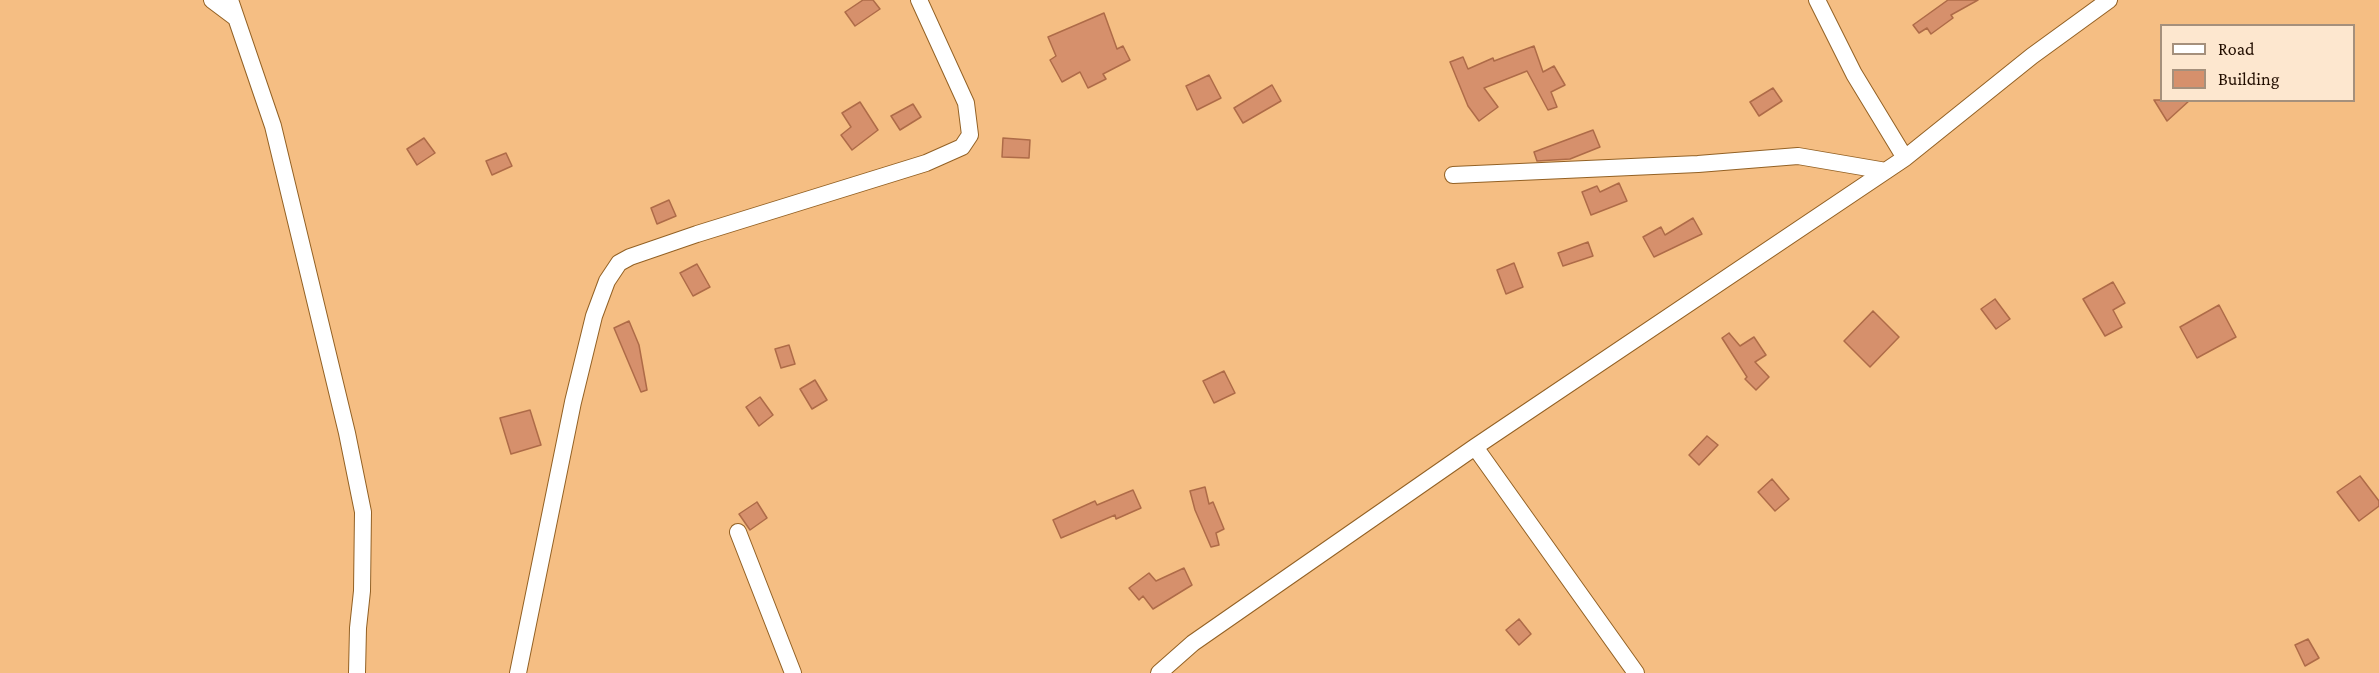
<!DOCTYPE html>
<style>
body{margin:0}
#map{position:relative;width:2379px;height:673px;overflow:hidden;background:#f5be83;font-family:"Crimson Pro",serif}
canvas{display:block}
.legend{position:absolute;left:2160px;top:24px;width:195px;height:78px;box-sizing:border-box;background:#fde7cf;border:2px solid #a5907c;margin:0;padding:8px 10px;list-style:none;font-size:18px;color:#220e00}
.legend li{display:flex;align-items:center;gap:12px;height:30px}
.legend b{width:30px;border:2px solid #a5907c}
</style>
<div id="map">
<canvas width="2379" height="673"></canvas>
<ul class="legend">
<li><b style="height:8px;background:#fff"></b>Road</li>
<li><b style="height:16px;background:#d6906c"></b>Building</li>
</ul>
</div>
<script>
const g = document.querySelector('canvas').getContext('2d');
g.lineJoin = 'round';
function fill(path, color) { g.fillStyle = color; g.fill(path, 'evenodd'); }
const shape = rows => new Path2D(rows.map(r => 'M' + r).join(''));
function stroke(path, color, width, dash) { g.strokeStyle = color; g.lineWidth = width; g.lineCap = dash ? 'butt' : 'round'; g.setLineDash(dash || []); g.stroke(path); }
const building = shape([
 [863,0,873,0,880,9,855,26,845,12,863,0],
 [1948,0,1978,0,1951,15,1953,18,1931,34,1927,28,1919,33,1913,25,1948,0],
 [1104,13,1117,49,1123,46,1130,60,1103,74,1106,79,1088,88,1080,72,1062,82,1050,60,1056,56,1048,37,1104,13],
 [1534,46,1543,72,1554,66,1565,85,1551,92,1557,107,1548,110,1527,71,1484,88,1498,107,1479,121,1468,106,1450,62,1463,57,1468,69,1493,58,1494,61,1534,46],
 [1209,75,1221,98,1197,110,1186,86,1209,75],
 [1272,85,1281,101,1243,123,1234,108,1272,85],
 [1773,88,1782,101,1759,116,1750,102,1773,88],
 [2154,100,2190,100,2167,121,2154,100],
 [860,102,878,130,852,150,841,135,851,127,842,113,860,102],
 [913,104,921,117,900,130,891,116,913,104],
 [1593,130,1600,147,1570,159,1537,161,1534,152,1593,130],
 [424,138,435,153,417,165,407,149,424,138],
 [1003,138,1030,140,1029,158,1002,157,1003,138],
 [506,153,512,166,492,175,486,161,506,153],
 [1619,183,1627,201,1591,215,1582,192,1597,186,1600,192,1619,183],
 [669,200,676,216,657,224,651,208,669,200],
 [1693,218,1702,234,1654,257,1643,237,1661,227,1665,235,1693,218],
 [1588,242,1593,256,1563,266,1558,253,1588,242],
 [1514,263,1523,287,1506,294,1497,270,1514,263],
 [697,264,710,287,693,296,680,273,697,264],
 [2113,282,2125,303,2113,310,2122,327,2105,336,2083,299,2113,282],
 [1995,299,2010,319,1996,329,1981,309,1995,299],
 [2219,305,2236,337,2197,358,2180,327,2219,305],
 [1873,311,1899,337,1870,367,1844,341,1873,311],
 [629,321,639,345,647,390,641,392,614,328,629,321],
 [1729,333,1740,346,1754,337,1766,355,1755,362,1769,377,1756,390,1745,379,1747,377,1722,338,1729,333],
 [789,345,795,364,781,368,775,349,789,345],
 [1224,371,1235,393,1214,403,1203,381,1224,371],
 [815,380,827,400,812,409,800,389,815,380],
 [760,397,773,415,759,426,746,407,760,397],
 [530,410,541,445,511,454,500,418,530,410],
 [1707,436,1718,445,1699,465,1689,455,1707,436],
 [2360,476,2379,501,2379,506,2359,521,2337,492,2360,476],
 [1772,479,1789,499,1775,511,1758,492,1772,479],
 [1205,487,1209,504,1213,502,1224,529,1216,533,1219,545,1211,547,1195,510,1190,491,1205,487],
 [1133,490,1141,508,1116,519,1115,515,1061,538,1053,520,1095,501,1097,505,1133,490],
 [757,502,767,518,750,530,739,514,757,502],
 [1184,568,1192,585,1153,609,1143,596,1139,600,1129,588,1149,573,1156,581,1184,568],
 [1519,619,1531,634,1519,645,1506,630,1519,619],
 [2308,639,2319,658,2305,666,2295,645,2308,639]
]);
fill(building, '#d6906c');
stroke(building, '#ae6b48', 1.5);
const street = shape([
 [212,0,236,18],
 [230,0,273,126,347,433,363,512,362,591,358,628,357,673],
 [1817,0,1854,74,1905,158],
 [1453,175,1698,164,1798,156,1886,171],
 [1475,447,1636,673],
 [738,532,793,673],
 [518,673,573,402,594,316,607,281,619,263,630,257,697,234,926,163,962,147,970,135,966,103,919,0],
 [1159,673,1193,643,1475,447,1905,158,2032,56,2109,0]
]);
stroke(street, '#936124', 18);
stroke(street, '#fff', 16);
</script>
